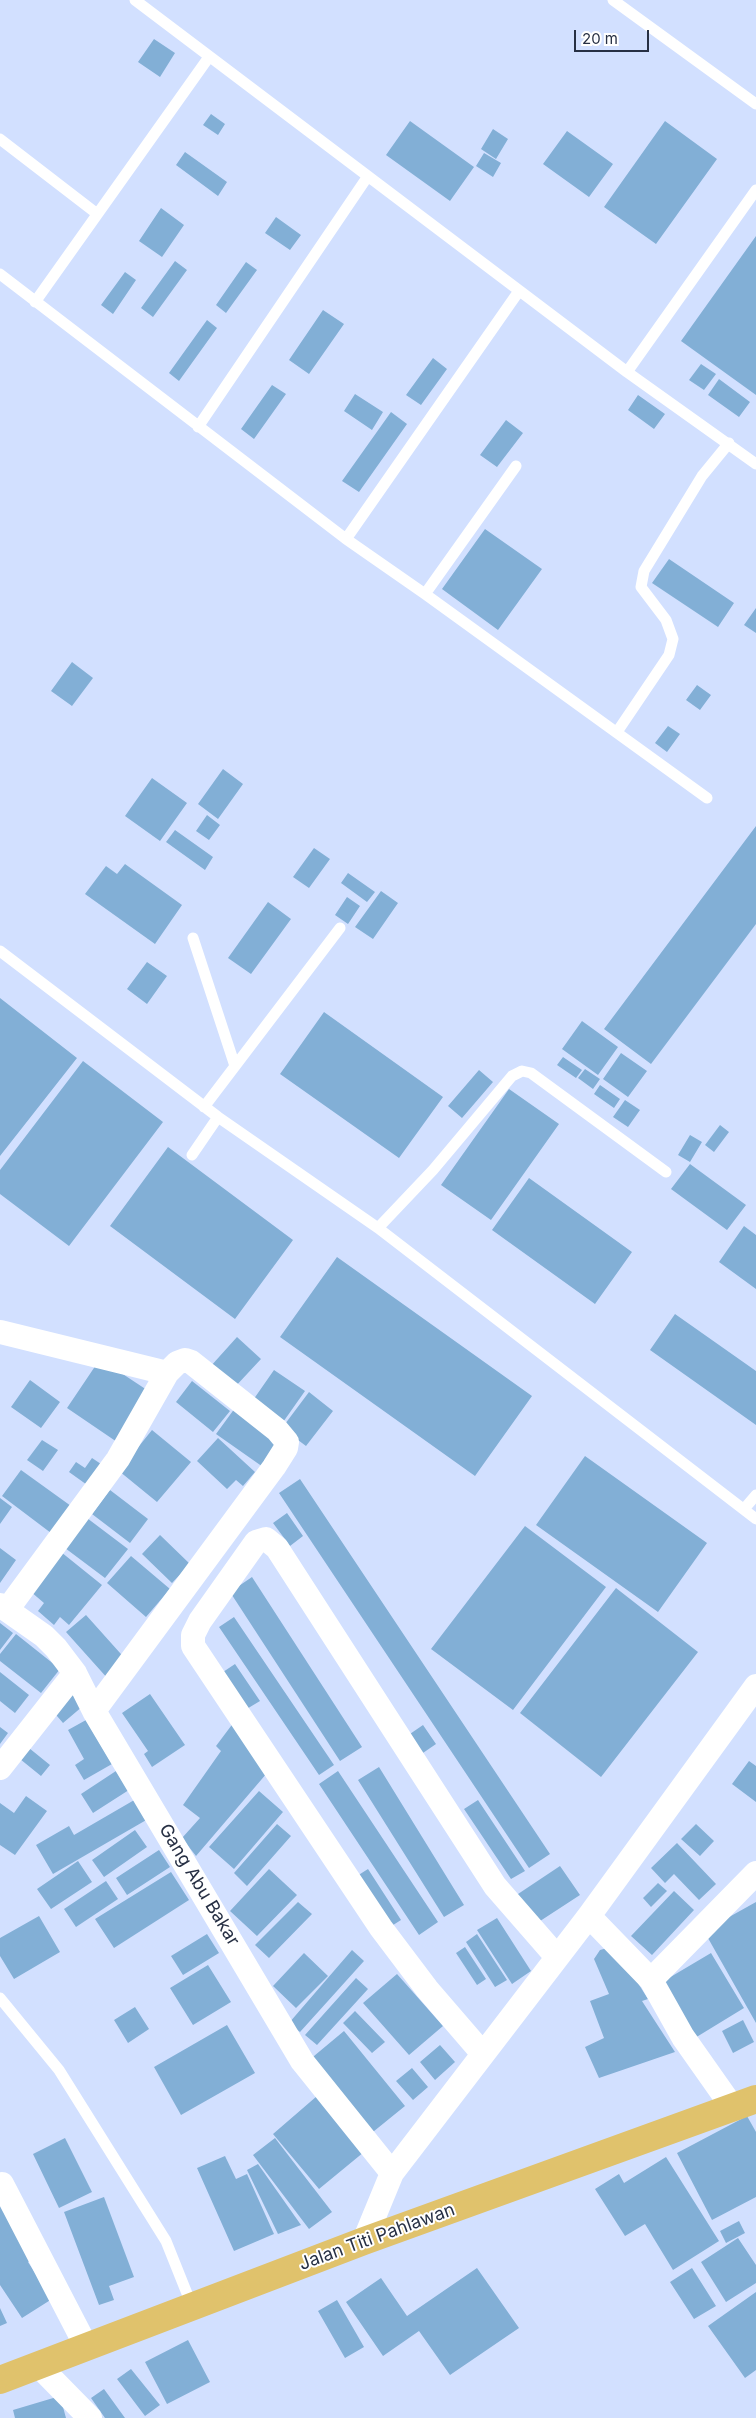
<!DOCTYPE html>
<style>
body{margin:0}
#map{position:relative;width:756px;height:2418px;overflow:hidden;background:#d2e0ff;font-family:Inter,sans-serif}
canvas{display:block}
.scale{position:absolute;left:574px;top:30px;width:75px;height:22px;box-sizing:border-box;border:2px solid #273044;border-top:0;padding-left:6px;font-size:15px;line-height:18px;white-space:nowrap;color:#273044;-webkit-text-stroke:4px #fff;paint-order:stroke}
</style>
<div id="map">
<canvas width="756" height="2418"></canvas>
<div class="scale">20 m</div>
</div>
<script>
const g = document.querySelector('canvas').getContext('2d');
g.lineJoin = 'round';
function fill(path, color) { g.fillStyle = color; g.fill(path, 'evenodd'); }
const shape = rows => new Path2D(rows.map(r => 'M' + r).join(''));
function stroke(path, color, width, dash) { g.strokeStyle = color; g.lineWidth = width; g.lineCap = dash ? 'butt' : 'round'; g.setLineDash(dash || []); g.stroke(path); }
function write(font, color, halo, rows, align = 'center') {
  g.font = font + ' Inter,sans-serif'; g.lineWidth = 4; g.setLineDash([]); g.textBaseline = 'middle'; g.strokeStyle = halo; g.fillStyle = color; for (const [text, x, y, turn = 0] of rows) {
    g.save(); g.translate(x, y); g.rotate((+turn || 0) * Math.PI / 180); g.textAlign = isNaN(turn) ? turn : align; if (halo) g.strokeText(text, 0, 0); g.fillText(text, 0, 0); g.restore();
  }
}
fill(shape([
 [154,39,175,53,160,77,138,62],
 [211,114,225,124,218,135,203,125],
 [410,121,474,167,450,201,386,155],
 [665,121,717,159,656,244,604,207],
 [493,129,508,139,496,159,481,149],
 [567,131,613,164,589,197,543,164],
 [185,152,227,182,218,196,176,165],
 [484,153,501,163,493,177,476,166],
 [161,208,184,225,162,257,139,241],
 [276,217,301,235,290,250,265,233],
 [756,236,756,395,681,341],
 [175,261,187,270,153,317,141,308],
 [246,262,257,270,226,313,216,305],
 [125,272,136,280,113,314,101,305],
 [323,310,344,324,309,374,289,360],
 [207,320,217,328,179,381,169,373],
 [433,358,447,369,421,405,406,395],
 [701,364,716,374,704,390,689,380],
 [719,379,750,402,739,417,708,395],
 [272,385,286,394,254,439,241,429],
 [355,394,383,412,372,430,344,411],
 [638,395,665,414,654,429,628,410],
 [391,412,407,424,359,492,342,481],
 [506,420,523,433,497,467,480,455],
 [485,529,542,569,498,630,442,589],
 [669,559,734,603,718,627,652,583],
 [756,608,756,633,744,625],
 [72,662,93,678,72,706,51,691],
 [697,685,711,695,700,710,686,700],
 [668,726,680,734,667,752,655,743],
 [223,769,243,784,218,819,198,804],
 [152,778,187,803,160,841,125,816],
 [207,815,220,825,209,840,196,831],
 [756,826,756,924,651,1064,604,1029],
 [175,830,213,857,205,870,166,842],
 [314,848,330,859,309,888,293,877],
 [125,864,182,905,155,944,85,894,106,866,117,874],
 [348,873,375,892,367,902,341,883],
 [381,891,398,903,373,939,355,927],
 [347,897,360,906,348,924,335,915],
 [268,902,291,919,251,974,228,958],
 [147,962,167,976,147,1004,127,989],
 [0,998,77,1058,0,1156],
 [324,1012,443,1097,399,1158,280,1074],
 [582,1021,618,1047,598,1075,562,1049],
 [621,1053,647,1071,628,1097,603,1079],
 [563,1057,582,1070,576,1078,557,1065],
 [83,1061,163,1122,69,1246,0,1194,0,1170],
 [585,1069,600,1079,593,1089,578,1078],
 [479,1070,493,1082,462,1118,448,1106],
 [600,1085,620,1099,614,1108,594,1094],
 [509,1089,559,1124,491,1220,441,1185],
 [625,1100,640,1110,628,1127,613,1117],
 [720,1125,729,1132,714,1152,705,1145],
 [690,1135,702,1142,690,1162,678,1155],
 [168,1147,293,1240,235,1319,110,1226],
 [690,1164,746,1205,727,1230,671,1189],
 [529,1178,632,1252,595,1304,492,1230],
 [744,1226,756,1235,756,1289,719,1262],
 [337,1257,532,1396,475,1476,280,1337],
 [675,1314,756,1371,756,1425,650,1350],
 [237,1337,261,1359,234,1388,210,1367],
 [100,1359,150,1392,117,1442,67,1408],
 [274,1370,305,1391,281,1425,251,1403],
 [30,1380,60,1402,41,1428,11,1407],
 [192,1381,230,1411,213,1432,176,1402],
 [309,1392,333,1411,306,1446,282,1428],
 [235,1408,282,1441,263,1467,216,1434],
 [152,1430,191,1462,157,1502,119,1471],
 [218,1438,255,1472,243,1486,236,1480,227,1489,197,1461],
 [42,1440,58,1450,43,1471,27,1460],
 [585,1456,707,1543,658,1612,536,1525],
 [92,1458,104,1466,90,1487,69,1472,76,1462,85,1468],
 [21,1470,71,1506,51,1533,2,1496],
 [300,1479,550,1854,529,1868,279,1493],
 [110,1490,148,1519,130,1543,92,1514],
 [0,1498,12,1507,0,1524],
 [287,1513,303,1536,290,1546,273,1523],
 [83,1515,128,1549,105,1578,61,1545],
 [525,1526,606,1587,513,1710,431,1649],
 [160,1535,190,1564,172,1583,142,1554],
 [0,1548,16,1560,0,1583],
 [61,1552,102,1585,69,1625,60,1617,54,1625,38,1611,44,1603,30,1591],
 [131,1556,170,1589,146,1617,107,1583],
 [252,1577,362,1747,340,1761,230,1592],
 [616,1588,698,1652,601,1777,520,1713],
 [86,1615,129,1663,109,1680,66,1632],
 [234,1617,334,1765,319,1775,219,1627],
 [0,1623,13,1633,0,1650],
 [16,1634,60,1669,41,1693,0,1661,0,1654],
 [235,1664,260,1701,245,1710,220,1674],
 [0,1672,29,1695,15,1713,0,1701],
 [71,1692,83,1706,63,1723,51,1709],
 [150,1694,185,1745,152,1767,144,1754,148,1751,122,1713],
 [86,1720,112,1764,84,1780,75,1765,84,1759,68,1730],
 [234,1722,267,1773,196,1856,182,1838,200,1818,183,1805,221,1751,216,1746],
 [423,1725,436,1744,420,1755,407,1736],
 [0,1727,8,1733,0,1744],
 [29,1748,50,1765,41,1776,20,1759],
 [749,1761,756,1766,756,1802,732,1784],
 [379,1767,464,1905,444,1917,358,1780],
 [119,1769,132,1788,93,1813,81,1794],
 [338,1771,438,1922,419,1935,319,1784],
 [259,1791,283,1812,234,1869,209,1847],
 [26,1796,47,1811,15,1855,0,1845,0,1803,14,1813],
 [136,1799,148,1819,53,1874,36,1845,69,1826,74,1835],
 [478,1800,525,1871,511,1879,464,1809],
 [277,1824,291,1836,247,1886,234,1873],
 [696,1824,714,1841,700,1856,681,1839],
 [135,1830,147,1847,104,1877,92,1860],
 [677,1843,716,1884,699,1900,674,1874,665,1883,651,1868],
 [159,1850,170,1867,127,1895,116,1878],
 [78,1861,92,1882,51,1909,37,1889],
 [560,1866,580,1895,534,1925,515,1896],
 [269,1869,297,1895,257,1936,230,1911],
 [368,1869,401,1920,390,1927,357,1876],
 [171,1872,189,1900,114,1948,95,1919],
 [106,1881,118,1899,76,1927,64,1909],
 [658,1883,667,1891,651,1907,643,1898],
 [674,1891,694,1910,652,1955,631,1936],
 [298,1902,312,1914,269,1958,255,1945],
 [756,1902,756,2023,704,1931],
 [39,1916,60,1952,14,1979,0,1956,0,1938],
 [497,1918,531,1971,512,1984,477,1930],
 [207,1934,219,1953,183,1975,171,1956],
 [477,1934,507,1980,495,1987,466,1942],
 [465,1947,486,1979,477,1985,456,1953],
 [611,1947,624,1961,648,1999,642,2001,675,2052,599,2078,585,2047,604,2038,590,2001,609,1994,594,1959,600,1950],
 [352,1950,364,1961,300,2032,289,2023],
 [304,1953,328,1976,296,2008,273,1986],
 [711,1953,744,2008,690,2041,657,1985],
 [208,1965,231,2002,193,2025,170,1988],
 [397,1974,443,2026,409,2055,363,2003],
 [356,1978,368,1989,317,2045,305,2035],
 [135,2007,149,2029,128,2043,114,2020],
 [355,2011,385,2042,372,2053,343,2023],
 [743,2020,754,2042,733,2053,722,2031],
 [227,2025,255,2073,181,2115,154,2067],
 [344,2031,405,2106,368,2136,308,2061],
 [440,2045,455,2062,435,2080,420,2062],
 [412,2068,428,2087,413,2100,396,2081],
 [317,2096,364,2152,319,2189,273,2134],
 [747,2116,756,2132,756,2197,712,2220,677,2153],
 [65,2138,92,2192,59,2208,33,2154],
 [275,2138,332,2212,309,2229,253,2155],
 [225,2156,236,2179,247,2174,274,2234,234,2251,197,2168],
 [666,2157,719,2241,673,2270,645,2224,625,2236,595,2189,619,2174,624,2183],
 [258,2164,301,2225,278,2234,247,2170],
 [104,2197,134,2277,109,2286,114,2300,99,2305,64,2212],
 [0,2202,36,2257,28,2262,52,2299,22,2318,0,2285],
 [739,2221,745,2233,726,2243,720,2231],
 [738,2238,756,2265,756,2283,726,2302,701,2262],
 [477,2268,519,2328,450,2375,419,2331,383,2356,346,2302,381,2278,407,2316],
 [692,2268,716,2306,694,2319,670,2282],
 [756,2292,756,2370,745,2378,708,2326],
 [337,2300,364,2347,345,2358,318,2311],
 [0,2308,7,2323,0,2326],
 [188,2340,210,2382,167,2404,145,2362],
 [131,2369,160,2405,145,2416,117,2379],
 [104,2389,125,2418,105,2418,91,2398],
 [60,2396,66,2418,15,2418,13,2410]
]), '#82afd6');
stroke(shape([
 [135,0,627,372,756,464],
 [613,0,756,104],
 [0,139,96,213],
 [0,274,346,539,425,594,707,798],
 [35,302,209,57],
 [627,372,756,190],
 [198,427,368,176],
 [346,539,519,291],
 [425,594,516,466],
 [617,732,669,655,673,639,666,620,641,587,644,571,702,476,729,443],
 [193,938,235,1066],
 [0,951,218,1117,378,1228,756,1519],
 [204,1107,340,928],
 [192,1155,218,1117],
 [378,1228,433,1170,512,1076,522,1071,531,1073,666,1172],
 [744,1509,756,1495],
 [0,1998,59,2070,166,2241,192,2306]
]), '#fff', 11);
stroke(shape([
 [0,1332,167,1373,177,1363,185,1360,191,1362,277,1430,287,1442,286,1448,274,1467,94,1711],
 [0,1605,44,1636,56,1648,75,1673,94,1711,302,2061,392,2173],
 [7,1610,118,1459,167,1373],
 [0,1768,75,1673],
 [589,1916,651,1980,683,2037,733,2108],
 [651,1980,756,1873],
 [483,2054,427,1989,381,1928,193,1646,193,1635,200,1621,256,1542,266,1539,277,1548,495,1886,556,1956],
 [2,2184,86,2346],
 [364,2241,392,2173,589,1916,756,1686],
 [38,2365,90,2418]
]), '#fff', 24);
stroke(shape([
 [0,2380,364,2241,756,2099]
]), '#e0c26c', 28);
write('18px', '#273044', '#fff', [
 ["Gang Abu Bakar",199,1885,59],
 ["Jalan Titi Pahlawan",377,2237,-20]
]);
</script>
